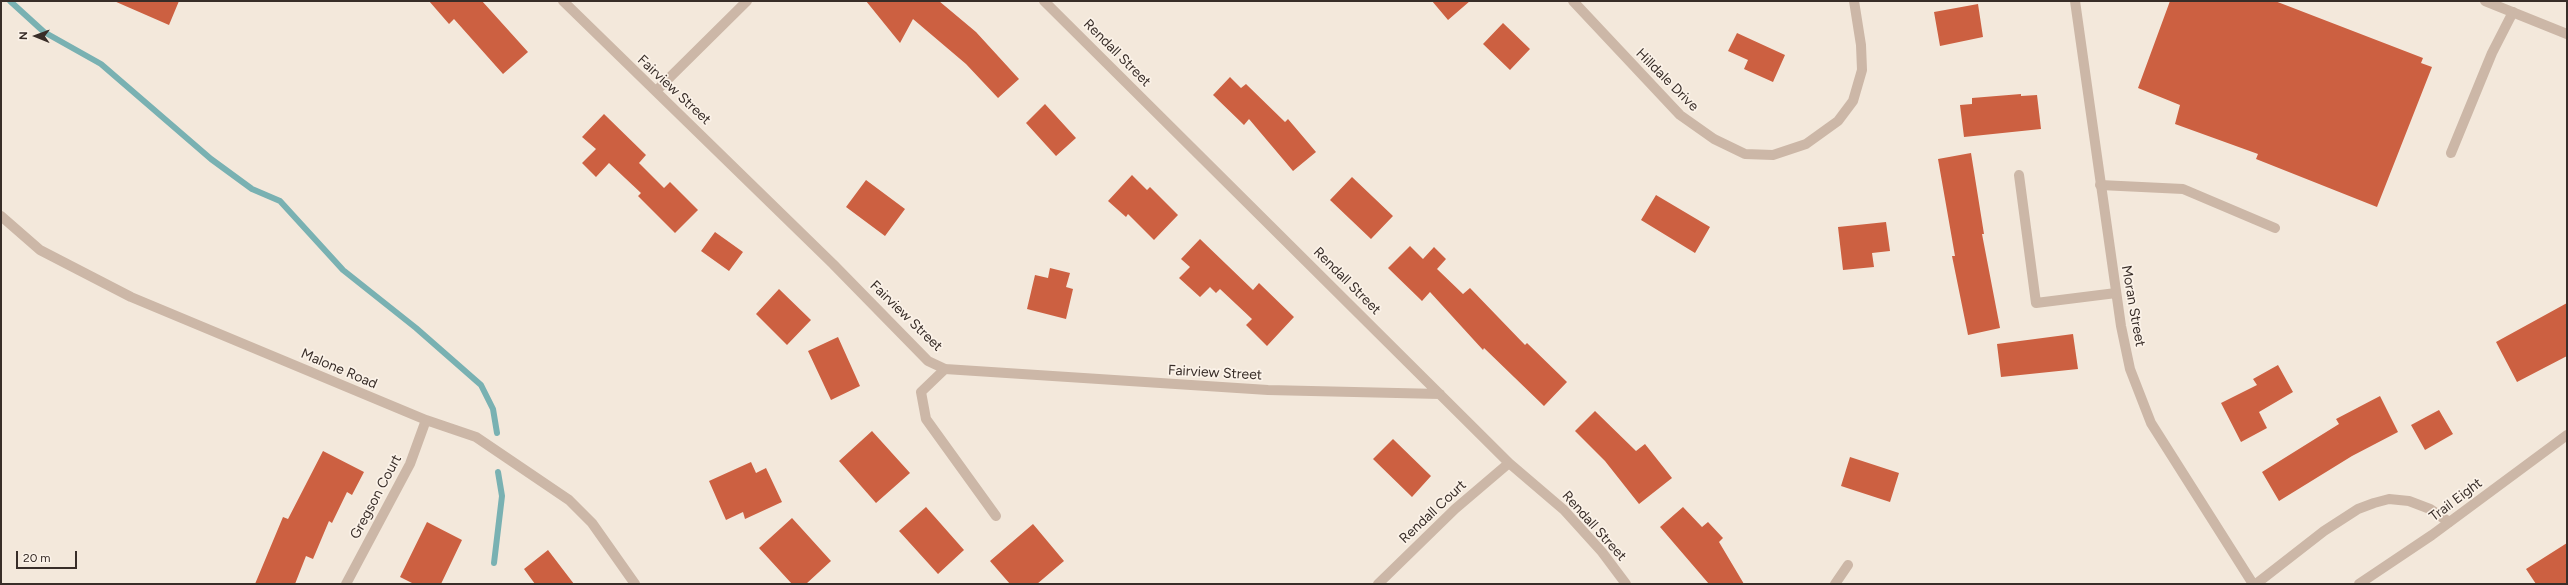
<!DOCTYPE html>
<style>
body{margin:0}
#map{position:relative;width:2568px;height:585px;overflow:hidden;background:#f3e8db;font-family:Figtree,sans-serif}
canvas{display:block}
.frame{position:absolute;inset:0;border:2px solid #382d28;pointer-events:none}
.north{position:absolute;left:16px;top:16px;width:40px;height:40px;-webkit-text-stroke:3px #fbf2e8;paint-order:stroke;rotate:271deg;font-size:11px;font-weight:700;line-height:16px;text-align:center;color:#382d28}
.north::after{content:'';display:block;margin:auto;width:14px;height:18px;background:#382d28;clip-path:polygon(50% 0,100% 100%,50% 72%,0 100%)}
.scale{position:absolute;left:16px;top:551px;width:61px;height:18px;box-sizing:border-box;border:2px solid #382d28;border-top:0;padding-left:5px;font-size:12px;line-height:14px;white-space:nowrap;color:#382d28;-webkit-text-stroke:3px #fbf2e8;paint-order:stroke}
</style>
<div id="map">
<canvas width="2568" height="585"></canvas>
<div class="frame"></div>
<div class="north">N</div>
<div class="scale">20 m</div>
</div>
<script>
const g = document.querySelector('canvas').getContext('2d');
g.lineJoin = 'round';
const shape = rows => new Path2D(rows.map(r => 'M' + r).join(''));
function stroke(path, color, width, dash) { g.strokeStyle = color; g.lineWidth = width; g.lineCap = dash ? 'butt' : 'round'; g.setLineDash(dash || []); g.stroke(path); }
function fill(path, color) { g.fillStyle = color; g.fill(path, 'evenodd'); }
function write(font, color, halo, rows, align = 'center') {
  g.font = font + ' Figtree,sans-serif'; g.lineWidth = 3.5; g.setLineDash([]); g.textBaseline = 'middle'; g.strokeStyle = halo; g.fillStyle = color; for (const [text, x, y, turn = 0] of rows) {
    g.save(); g.translate(x, y); g.rotate((+turn || 0) * Math.PI / 180); g.textAlign = isNaN(turn) ? turn : align; if (halo) g.strokeText(text, 0, 0); g.fillText(text, 0, 0); g.restore();
  }
}
stroke(shape([
 [10,1,44,32,101,64,211,159,252,189,280,201,343,270,416,328,481,385,493,409,497,433],
 [494,563,502,496,498,472]
]), '#79b1b2', 6);
fill(shape([
 [114,1,179,1,169,25],
 [429,1,482,1,528,52,503,74,454,19,449,24],
 [866,1,939,1,976,32,1019,79,998,98,966,64,913,19,900,43],
 [1432,1,1470,1,1448,20],
 [2170,1,2275,1,2423,58,2421,63,2432,67,2377,207,2256,159,2258,154,2175,124,2180,105,2138,88],
 [1978,4,1983,37,1940,46,1934,12],
 [1503,23,1530,49,1510,70,1483,44],
 [1737,33,1785,55,1773,82,1744,69,1748,60,1728,51],
 [1230,77,1241,88,1246,84,1285,122,1288,119,1316,152,1293,171,1249,119,1244,125,1213,95],
 [2021,94,2021,96,2037,95,2041,129,1964,137,1960,105,1972,104,1972,98],
 [1045,104,1076,138,1056,156,1026,123],
 [604,114,646,155,639,163,664,188,670,182,698,210,675,233,638,196,641,193,609,163,596,177,582,163,596,149,582,137],
 [1971,153,1984,234,1982,234,2000,328,1968,335,1952,256,1955,256,1938,159],
 [1132,175,1147,190,1150,187,1178,215,1154,240,1128,214,1126,217,1108,201],
 [1352,177,1393,216,1371,239,1330,200],
 [866,180,905,209,885,236,846,207],
 [1656,195,1710,227,1695,253,1641,220],
 [1886,222,1890,251,1872,253,1874,267,1843,270,1838,227],
 [715,232,743,252,729,271,701,251],
 [1200,239,1253,290,1259,283,1294,317,1267,346,1246,325,1252,319,1220,289,1216,293,1210,287,1200,297,1179,278,1190,267,1181,259],
 [1410,246,1423,259,1434,247,1446,259,1437,269,1463,294,1470,288,1525,345,1527,343,1567,382,1544,406,1484,348,1483,350,1430,292,1422,301,1388,268],
 [1050,268,1070,273,1066,287,1073,289,1066,319,1027,309,1035,275,1048,278],
 [779,289,811,320,787,345,756,314],
 [2567,303,2567,356,2517,382,2496,342],
 [2073,334,2078,369,2001,377,1997,344],
 [838,337,860,386,831,400,808,351],
 [2278,365,2293,392,2259,412,2267,428,2241,442,2221,403,2257,385,2253,379],
 [2380,396,2398,432,2352,456,2279,501,2262,472,2339,424,2336,419],
 [2439,410,2453,434,2425,450,2411,425],
 [1595,411,1636,451,1645,444,1672,478,1639,504,1605,461,1575,431],
 [872,431,910,473,876,503,839,461],
 [1393,439,1431,476,1412,497,1373,459],
 [323,451,364,472,352,495,347,492,332,523,329,521,313,559,306,556,295,584,255,584,283,517,288,519],
 [1850,457,1899,473,1890,502,1841,486],
 [751,462,756,473,766,468,782,502,745,519,743,512,726,520,709,481],
 [926,507,964,550,938,574,899,531],
 [1683,507,1702,527,1708,522,1723,538,1719,542,1744,584,1709,584,1660,527],
 [792,518,831,561,806,584,792,584,759,548],
 [427,522,462,540,441,584,414,584,400,577],
 [1033,524,1064,561,1037,584,1010,584,990,561],
 [2567,543,2567,584,2536,584,2526,569],
 [548,550,574,584,535,584,524,569]
]), '#cc6041');
stroke(shape([
 [2451,153,2492,53,2513,12],
 [2019,175,2036,303,2116,293],
 [2100,185,2183,189,2275,228],
 [945,369,921,392,926,419,996,516],
 [2256,584,2324,531,2358,509,2374,503,2389,499,2409,501,2430,509,2449,522]
]), '#ccb7a7', 10);
stroke(shape([
 [563,1,833,264,928,361,945,369,1268,390,1440,394],
 [1044,1,1509,463,1564,510,1602,552,1626,584],
 [1573,1,1680,115,1714,139,1745,154,1773,155,1806,144,1838,121,1853,101,1862,70,1861,45,1854,1],
 [2075,1,2121,326,2130,369,2151,423,2253,584],
 [656,91,747,1],
 [1,216,40,250,131,297,426,420,476,437,569,500,592,523,635,584],
 [346,584,410,464,426,420],
 [1378,584,1455,509,1509,463],
 [1835,584,1848,565],
 [2359,584,2432,535,2567,435]
]), '#ccb7a7', 10);
stroke(shape([
 [2485,1,2567,34]
]), '#ccb7a7', 10);
write('14px', '#382d28', '#fbf2e8', [
 ["Rendall Street",1117,53,45],
 ["Hilldale Drive",1667,80,45],
 ["Fairview Street",674,90,43],
 ["Rendall Street",1347,281,45],
 ["Moran Street",2133,306,80],
 ["Fairview Street",906,316,44],
 ["Malone Road",339,369,23],
 ["Fairview Street",1215,373,3],
 ["Gregson Court",376,497,-62],
 ["Trail Eight",2456,500,-37],
 ["Rendall Court",1433,512,-43],
 ["Rendall Street",1594,526,48]
]);
</script>
